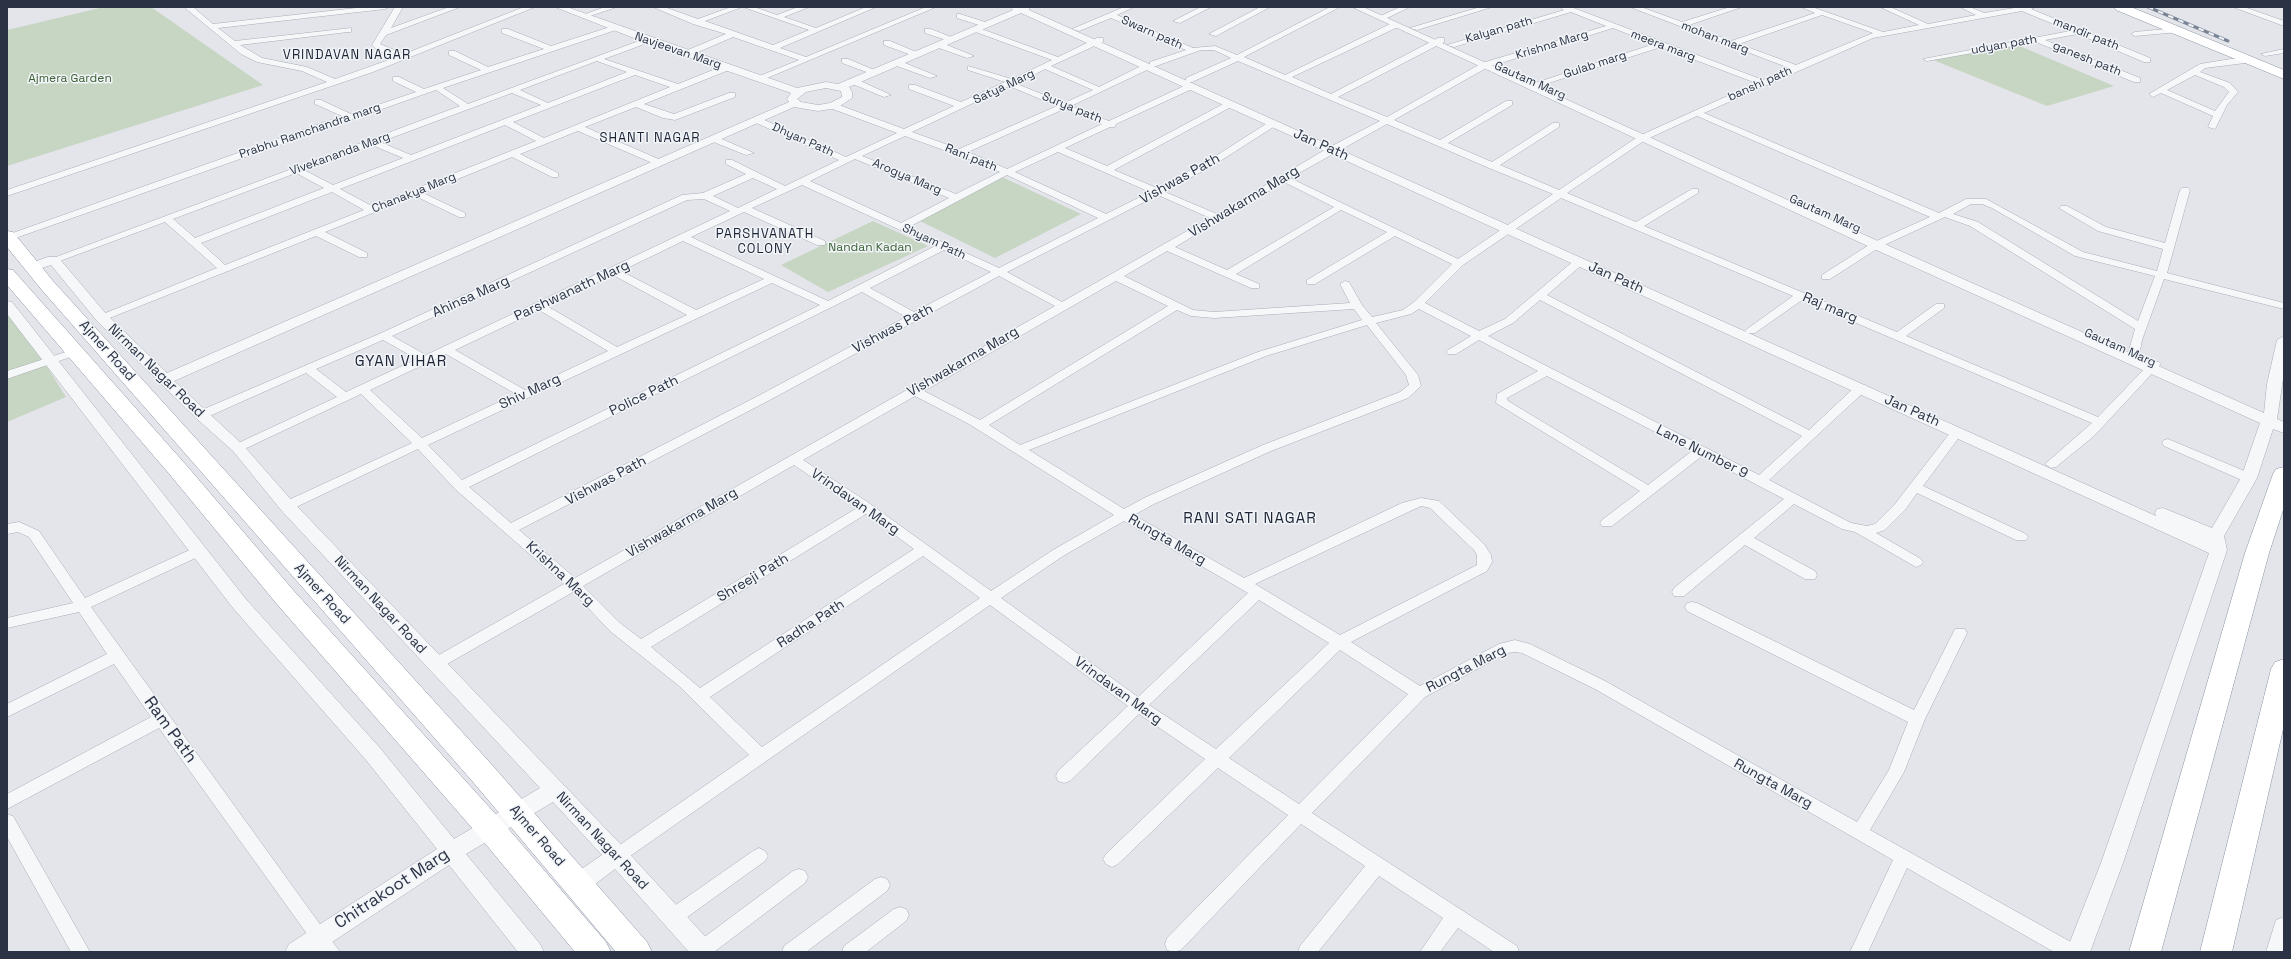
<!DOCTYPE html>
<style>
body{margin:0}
#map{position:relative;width:2291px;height:959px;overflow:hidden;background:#e3e5eb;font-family:"Space Grotesk",sans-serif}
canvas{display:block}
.frame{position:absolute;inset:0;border:8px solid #2a3244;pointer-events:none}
</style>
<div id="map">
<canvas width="2291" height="959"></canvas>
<div class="frame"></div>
</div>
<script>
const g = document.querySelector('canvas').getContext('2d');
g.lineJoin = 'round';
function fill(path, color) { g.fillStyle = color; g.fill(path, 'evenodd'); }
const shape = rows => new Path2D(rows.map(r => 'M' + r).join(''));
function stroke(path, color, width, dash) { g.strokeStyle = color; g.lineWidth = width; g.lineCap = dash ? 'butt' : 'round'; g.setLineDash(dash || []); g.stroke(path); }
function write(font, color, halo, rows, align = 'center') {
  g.font = font + ' "Space Grotesk",sans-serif'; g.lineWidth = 3; g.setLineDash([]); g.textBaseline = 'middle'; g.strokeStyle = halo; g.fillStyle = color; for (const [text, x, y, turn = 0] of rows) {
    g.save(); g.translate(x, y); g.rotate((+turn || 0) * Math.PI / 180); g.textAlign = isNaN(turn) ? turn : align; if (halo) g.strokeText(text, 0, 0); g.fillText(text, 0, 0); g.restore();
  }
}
fill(shape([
 [104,7,151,7,263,85,7,166,7,30],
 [2015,44,2114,86,2047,106,1933,60],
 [1002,177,1081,214,995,258,918,220],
 [873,221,928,246,828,292,781,265],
 [13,312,66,397,7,422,7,315]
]), '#c7d5c3');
const minor = shape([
 [184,7,193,7,213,24,365,7,389,7,385,9,218,28,235,41,351,28,351,32,348,32,240,45,262,58,307,67,335,79,397,57,378,51,372,45,395,7,403,7,391,28,449,7,460,7,386,35,380,44,404,54,524,7,535,7,373,72,7,196,7,190,327,82,302,71,257,62,241,54,184,7],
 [605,7,617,7,584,18,580,16,605,7],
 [653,7,664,7,698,19,731,7,742,7,705,21,773,45,809,30,743,7,754,7,777,15,798,7,809,7,784,17,816,28,866,7,876,7,780,48,806,57,926,7,936,7,760,81,757,81,757,77,799,60,733,37,689,56,683,56,683,52,726,34,693,24,653,7],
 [1124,7,1134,7,1117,15,1193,48,1215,46,1237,55,1330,7,1340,7,1244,57,1285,75,1392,23,1398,23,1398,27,1292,77,1331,94,1438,38,1444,38,1444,42,1338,97,1387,117,1482,63,1606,26,1571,12,1454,47,1447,45,1564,10,1560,7,1571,7,1763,80,1789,68,1630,7,1641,7,1682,22,1730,7,1742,7,1689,25,1731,41,1815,13,1801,7,1812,7,1883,32,1919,25,1880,7,1890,7,1928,24,1976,15,1960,7,1970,7,1984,13,2020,7,2036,7,2031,9,2150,58,2150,62,2144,62,2078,34,2045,40,2140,78,2140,82,2134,82,2036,42,1927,61,1923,59,2070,31,2022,11,1873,38,1704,113,1939,213,1966,199,1986,199,2083,252,2157,271,2163,249,2098,231,2059,208,2061,206,2067,206,2106,227,2165,243,2180,190,2182,188,2188,188,2190,190,2167,273,2284,303,2284,309,2164,279,2142,340,2138,361,2132,364,2126,361,2135,329,1970,226,1945,217,1880,247,1830,279,1822,279,1822,275,1872,243,1930,217,1697,116,1645,140,1567,193,1636,222,1692,189,1698,189,1698,193,1644,226,1897,332,1936,304,1944,304,1944,308,1906,336,2098,417,2151,362,2159,362,2161,364,2159,366,2094,436,2056,467,2051,468,2045,464,2092,423,1802,300,1755,333,1747,333,1745,331,1747,329,1793,296,1561,198,1463,265,1425,303,1479,331,1505,319,1576,259,1584,259,1584,263,1547,295,1809,430,1857,385,1865,385,1867,388,1865,391,1769,480,1851,523,1867,526,1875,524,1895,504,1953,429,1957,428,1963,432,1923,486,2026,534,2028,537,2026,540,2016,540,1917,493,1905,510,1885,530,1876,533,1921,559,1923,562,1921,565,1916,567,1855,532,1842,529,1794,504,1754,538,1815,571,1817,575,1815,579,1805,579,1745,545,1684,596,1674,596,1672,592,1674,588,1784,499,1702,456,1612,526,1602,526,1600,523,1602,520,1640,491,1496,403,1497,394,1538,371,1479,340,1456,354,1448,354,1446,352,1448,350,1471,336,1419,309,1411,314,1376,323,1418,375,1421,386,1408,398,1271,451,1154,504,1134,515,1244,578,1402,503,1421,498,1439,501,1484,544,1491,555,1492,562,1487,571,1351,642,1420,686,1499,644,1515,640,1530,644,1605,681,1857,822,1889,770,1908,722,1687,611,1685,607,1687,603,1692,602,1697,603,1914,710,1955,629,1965,629,1967,633,1925,719,1904,772,1870,830,2078,946,2080,952,2054,952,1907,868,1868,952,1850,952,1893,860,1595,689,1522,653,1515,652,1507,653,1425,697,1312,813,1517,946,1519,952,1494,952,1458,928,1440,952,1420,952,1443,918,1379,876,1318,952,1298,952,1300,946,1365,866,1301,824,1181,950,1173,952,1167,950,1165,944,1167,938,1288,815,1218,768,1118,864,1112,867,1106,864,1103,859,1106,854,1205,759,1139,714,1070,781,1064,783,1058,781,1056,776,1058,771,1128,706,990,605,623,861,617,864,611,861,608,856,611,851,749,755,678,685,610,631,573,592,440,668,435,670,430,668,427,664,430,660,564,584,455,489,418,449,292,509,282,509,280,506,282,503,412,443,361,394,238,452,234,451,232,448,234,445,337,397,306,373,205,418,197,418,195,415,197,412,379,334,682,195,703,193,746,174,726,164,726,160,732,160,785,186,839,160,754,122,754,118,760,118,846,157,897,133,830,108,830,104,836,104,904,129,954,106,909,89,909,85,915,85,961,102,1005,82,968,70,968,66,1012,79,1052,60,973,31,972,29,976,27,1058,57,1097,38,1103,38,1103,42,1051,66,1099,87,1143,65,1149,65,1149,69,1071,106,1109,121,1186,85,1192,85,1192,89,1116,124,1115,127,1110,127,1065,148,1107,166,1225,103,1231,103,1231,107,1114,170,1157,188,1211,159,1269,122,1275,122,1275,126,1217,163,1165,192,1217,214,1328,148,1380,121,1238,61,1192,82,1186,82,1186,78,1231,58,1214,50,1201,50,1156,66,1150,66,1150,62,1186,50,1111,18,1079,31,1072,29,1124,7],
 [1822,15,1873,33,1796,65,1739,44,1822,15],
 [1613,28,1654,44,1526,86,1533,88,1661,47,1756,83,1639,136,1559,190,1500,165,1559,127,1559,123,1553,123,1492,162,1448,143,1512,105,1512,101,1506,101,1440,140,1394,120,1488,67,1613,28],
 [1045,69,1093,90,1064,103,1017,84,1045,69],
 [1009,86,1057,106,959,149,912,132,1009,86],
 [1064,109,1102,124,1007,169,968,152,1064,109],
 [1387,124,1489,168,1553,194,1458,259,1290,178,1387,124],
 [905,136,974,161,1000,172,956,194,862,156,905,136],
 [1058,152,1150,192,1106,214,1015,172,1058,152],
 [855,159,949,198,901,223,810,181,855,159],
 [1007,175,1098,218,999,268,909,227,1007,175],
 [753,178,777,189,738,208,713,196,753,178],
 [1284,182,1334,207,1227,270,1175,247,1284,182],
 [802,185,935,246,828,301,691,237,744,212,817,245,825,245,825,241,752,208,802,185],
 [1158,195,1210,218,1062,302,1007,272,1158,195],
 [704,199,730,211,426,355,392,336,687,200,704,199],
 [1971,204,1982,204,1992,208,2075,256,2155,276,2138,321,1978,222,1953,214,1971,204],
 [1341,210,1387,232,1307,280,1307,284,1315,284,1395,236,1452,264,1414,302,1403,310,1372,317,1362,305,1349,282,1345,281,1340,284,1350,303,1214,312,1193,310,1124,276,1167,251,1251,288,1259,288,1259,284,1236,274,1341,210],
 [683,241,764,279,696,310,621,271,683,241],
 [944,250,991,272,914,312,870,288,944,250],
 [613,275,687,315,617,347,547,306,613,275],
 [999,276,1055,306,575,578,519,530,766,402,999,276],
 [1116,281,1168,306,980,420,924,391,1116,281],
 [772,283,820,305,462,480,428,445,772,283],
 [862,292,906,317,758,396,511,523,469,487,862,292],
 [1540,300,1802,436,1759,475,1488,336,1513,323,1540,300],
 [1354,309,1362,320,1258,352,1020,445,989,425,1177,310,1191,316,1214,318,1354,309],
 [539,310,608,351,525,390,455,350,539,310],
 [1367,325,1406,375,1409,385,1400,392,1263,445,1144,498,1124,509,1029,450,1266,356,1367,325],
 [383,340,417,359,346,392,316,369,383,340],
 [446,354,516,394,422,438,370,390,446,354],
 [1547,376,1692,451,1648,485,1508,401,1507,398,1547,376],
 [915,396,969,424,1114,515,1053,550,991,591,866,501,803,460,915,396],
 [794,465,857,508,641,639,620,623,583,586,794,465],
 [1421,506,1430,508,1474,550,1477,555,1477,565,1340,635,1255,584,1421,506],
 [866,514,914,549,700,688,651,647,866,514],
 [1124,521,1248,593,1138,697,1001,598,1063,556,1124,521],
 [923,556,980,598,762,747,710,697,923,556],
 [1259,600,1329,643,1216,749,1149,705,1259,600],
 [1340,650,1408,694,1299,804,1229,758,1340,650],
 [1201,7,1211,7,1180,23,1173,21,1201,7],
 [1260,7,1270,7,1216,36,1209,34,1260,7],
 [1400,7,1410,7,1383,20,1376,18,1400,7],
 [1480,7,1492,7,1417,30,1410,28,1480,7],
 [2233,7,2244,7,2284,21,2284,26,2233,7],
 [960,14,988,23,989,25,985,27,957,18,957,14,960,14],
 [613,26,617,28,616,30,443,88,468,104,647,38,651,40,650,42,604,59,678,84,723,66,729,66,729,70,644,104,674,114,729,93,735,93,735,97,675,120,663,118,636,107,585,127,663,161,663,165,657,165,578,131,520,154,558,173,558,177,552,177,512,157,423,193,465,213,465,217,459,217,415,196,325,232,367,253,367,257,359,257,316,236,102,321,98,320,96,318,98,316,217,268,165,222,57,262,53,263,48,260,460,106,436,90,7,241,7,235,342,116,315,104,315,100,321,100,351,114,416,92,393,81,393,77,399,77,424,89,481,70,449,55,449,51,455,51,488,67,544,49,502,33,502,29,508,29,551,46,613,26],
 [597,61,627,72,548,103,520,90,597,61],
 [635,75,670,87,544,138,513,122,635,75],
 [512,93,541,105,411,155,380,142,512,93],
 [505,125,536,141,372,206,340,189,505,125],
 [372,145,403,158,333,185,304,170,372,145],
 [296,173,324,188,195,238,173,219,296,173],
 [332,192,364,210,225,265,201,243,332,192],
 [2176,28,2180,30,2179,32,2135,36,2131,34,2135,32,2176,28],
 [925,29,931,29,956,39,949,41,925,33,925,29],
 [884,41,890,41,921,54,914,56,884,45,884,41],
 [936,43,942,43,974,56,967,58,936,47,936,43],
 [2284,49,2284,53,2265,56,2261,54,2284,49],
 [2253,58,2253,62,2205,68,2200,72,2230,83,2238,92,2227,105,2215,129,2208,127,2213,116,2161,93,2153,97,2149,94,2200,64,2231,59,2253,58],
 [2195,75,2224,87,2229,92,2215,111,2167,90,2195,75],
 [842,59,848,59,879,72,872,74,842,63,842,59],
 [894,61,900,61,937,76,930,78,894,65,894,61],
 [850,79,856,79,891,95,884,97,850,83,850,79],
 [711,137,717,137,754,153,746,155,711,141,711,137],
 [75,349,79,350,81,352,79,354,7,379,7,371,75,349],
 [2168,439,2254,475,2255,478,2254,481,2244,481,2164,446,2162,443,2164,440,2168,439],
 [19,522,39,531,85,598,194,548,204,548,206,551,204,554,91,607,340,952,320,952,159,728,7,809,7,794,151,717,114,664,7,717,7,704,107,654,79,612,7,628,7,618,73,603,29,537,18,532,7,534,7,524,19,522],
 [7,814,13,816,90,952,71,952,7,837,7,814],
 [759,848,765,851,768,856,765,861,679,923,673,925,667,923,664,917,667,911,753,851,759,848],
 [799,869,805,871,808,877,805,883,714,952,694,952,695,944,793,871,799,869],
 [881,877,887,879,890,885,887,891,806,952,782,952,784,946,875,879,881,877],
 [900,907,906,909,909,915,906,921,866,952,842,952,844,946,894,909,900,907]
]);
const tertiary = shape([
 [555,7,567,7,797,88,826,82,838,84,1013,10,1010,7,1030,7,1029,10,2156,516,2155,513,2157,509,2163,508,2212,528,2241,478,2260,423,1872,248,1352,7,1363,7,1880,242,2264,413,2267,384,2277,340,2284,336,2284,372,2277,419,2284,422,2284,433,2273,429,2257,478,2224,536,2227,550,2123,863,2090,952,2066,952,2101,863,2209,553,1021,13,849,87,852,92,852,98,837,108,818,111,794,107,174,381,243,445,293,502,625,849,712,944,716,952,689,952,615,869,586,891,578,894,570,891,567,884,570,877,602,855,553,802,466,854,540,944,544,952,518,952,449,865,317,952,285,952,289,944,437,849,366,760,233,608,7,314,7,301,12,302,245,598,380,748,454,839,540,788,281,510,233,451,196,418,97,321,51,265,33,271,27,267,28,264,48,257,58,257,107,315,167,373,789,102,787,99,791,93,644,42,555,7],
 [826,88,841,91,842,97,830,103,818,105,801,102,797,99,806,92,826,88],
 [2284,917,2284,952,2266,952,2276,920,2284,917]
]);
const trunk = shape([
 [2114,7,2131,7,2284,70,2284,79,2116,10,2114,7],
 [7,231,13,232,53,281,493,766,647,942,652,952,616,952,473,782,41,289,7,247,7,231],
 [7,269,13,270,187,466,294,591,499,818,606,942,611,952,575,952,479,836,276,603,171,476,7,285,7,269],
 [2284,467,2284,507,2269,553,2161,952,2129,952,2245,553,2273,474,2276,469,2284,467],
 [2284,659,2284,725,2232,952,2200,952,2271,669,2275,662,2284,659]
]);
stroke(minor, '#a8acb6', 1);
stroke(tertiary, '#a8acb6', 1);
stroke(trunk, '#8992a2', 1);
fill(minor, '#f6f7f9');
fill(tertiary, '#f6f7f9');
fill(trunk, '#fff');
const rail = shape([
 [2148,7,2228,41]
]);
stroke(rail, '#7b8495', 3);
stroke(rail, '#f2f5f8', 2, [5.5]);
write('12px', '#2a3244', '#f2f5f8', [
 ["Kalyan path",1499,30,-16],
 ["Swarn path",1152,33,24],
 ["mandir path",2086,34,22],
 ["mohan marg",1715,38,21],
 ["Krishna Marg",1552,45,-17],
 ["udyan path",2004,45,-10],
 ["meera marg",1663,46,21],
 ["Navjeevan Marg",678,51,19],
 ["ganesh path",2087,59,22],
 ["Gulab marg",1595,65,-18],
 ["Gautam Marg",1530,81,24],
 ["banshi path",1760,84,-24],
 ["Satya Marg",1004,87,-25],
 ["Surya path",1072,108,22],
 ["Prabhu Ramchandra marg",310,131,-19],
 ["Dhyan Path",803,140,24],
 ["Vivekananda Marg",340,154,-20],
 ["Rani path",971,158,22],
 ["Arogya Marg",907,177,23],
 ["Chanakya Marg",414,193,-22],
 ["Gautam Marg",1825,214,24],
 ["Shyam Path",934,242,25],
 ["Gautam Marg",2120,348,24]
]);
write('12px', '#3c6036', '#f2f5f8', [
 ["Ajmera Garden",70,79],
 ["Nandan Kadan",870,248]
]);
g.letterSpacing = '1px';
write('13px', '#1c2335', '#f2f5f8', [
 ["VRINDAVAN NAGAR",347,55],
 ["SHANTI NAGAR",650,138],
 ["PARSHVANATH",765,234],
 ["COLONY",765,249]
]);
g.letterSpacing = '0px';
write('14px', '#2a3244', '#f2f5f8', [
 ["Jan Path",1321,145,24],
 ["Vishwas Path",1180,179,-29],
 ["Vishwakarma Marg",1244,202,-31],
 ["Jan Path",1616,278,24],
 ["Parshwanath Marg",572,291,-25],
 ["Ahinsa Marg",471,297,-24],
 ["Raj marg",1830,308,23],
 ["Vishwas Path",893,329,-28],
 ["Ajmer Road",107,351,48],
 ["Vishwakarma Marg",963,362,-30],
 ["Nirman Nagar Road",156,371,44],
 ["Shiv Marg",530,392,-25],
 ["Police Path",644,396,-26],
 ["Jan Path",1912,411,24],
 ["Lane Number 9",1702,452,27],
 ["Vishwas Path",606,481,-28],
 ["Vrindavan Marg",855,502,35],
 ["Vishwakarma Marg",682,523,-30],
 ["Rungta Marg",1167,540,30],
 ["Krishna Marg",560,574,43],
 ["Shreeji Path",753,578,-31],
 ["Ajmer Road",322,594,48],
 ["Nirman Nagar Road",380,605,47],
 ["Radha Path",811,624,-33],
 ["Rungta Marg",1466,669,-27],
 ["Vrindavan Marg",1118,691,36],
 ["Rungta Marg",1773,784,29],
 ["Ajmer Road",537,836,49],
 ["Nirman Nagar Road",602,841,47]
]);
g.letterSpacing = '1px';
write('15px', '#1c2335', '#f2f5f8', [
 ["GYAN VIHAR",401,362],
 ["RANI SATI NAGAR",1250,519]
]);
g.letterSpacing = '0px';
write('17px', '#2a3244', '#f2f5f8', [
 ["Ram Path",170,730,54],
 ["Chitrakoot Marg",392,889,-33]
]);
</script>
